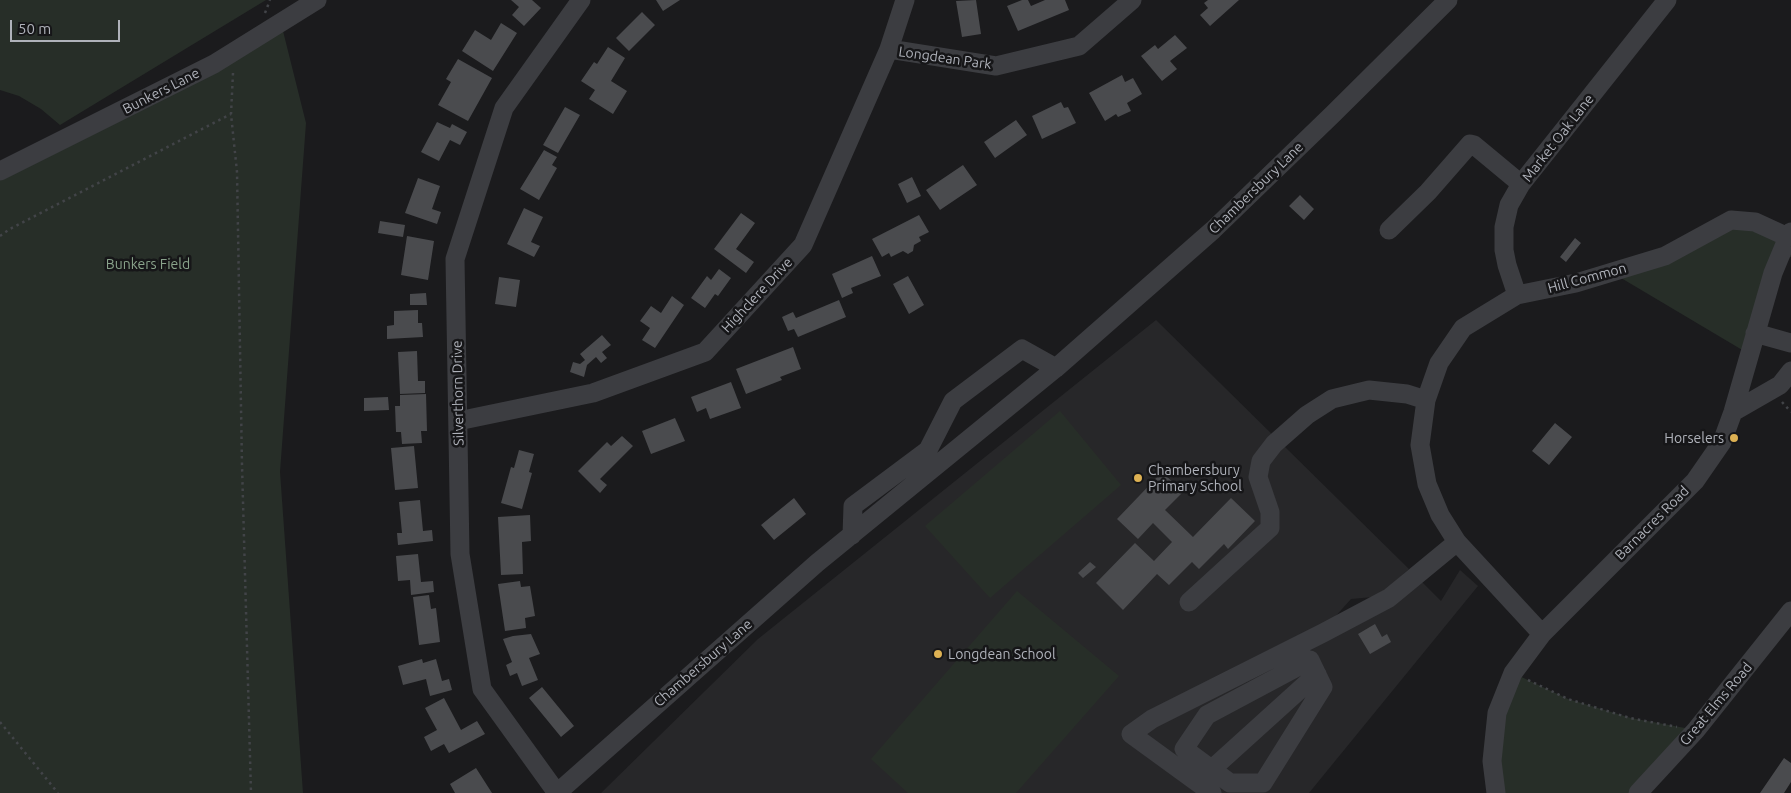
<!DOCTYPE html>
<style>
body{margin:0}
#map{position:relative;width:1791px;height:793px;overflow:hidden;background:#1b1b1d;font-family:Ubuntu,sans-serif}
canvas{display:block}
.scale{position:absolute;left:10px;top:20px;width:110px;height:22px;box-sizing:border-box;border:2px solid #afb2ba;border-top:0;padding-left:6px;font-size:15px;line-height:18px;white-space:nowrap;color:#afb2ba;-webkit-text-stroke:4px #161618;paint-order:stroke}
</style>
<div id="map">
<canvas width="1791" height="793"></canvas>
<div class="scale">50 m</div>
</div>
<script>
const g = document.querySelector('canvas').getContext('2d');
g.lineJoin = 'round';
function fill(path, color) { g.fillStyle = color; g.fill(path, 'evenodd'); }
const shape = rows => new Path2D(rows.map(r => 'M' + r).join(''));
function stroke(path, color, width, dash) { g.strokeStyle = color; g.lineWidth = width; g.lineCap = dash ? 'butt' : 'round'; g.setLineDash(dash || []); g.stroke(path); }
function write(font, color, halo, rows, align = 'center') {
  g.font = font + ' Ubuntu,sans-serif'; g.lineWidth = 5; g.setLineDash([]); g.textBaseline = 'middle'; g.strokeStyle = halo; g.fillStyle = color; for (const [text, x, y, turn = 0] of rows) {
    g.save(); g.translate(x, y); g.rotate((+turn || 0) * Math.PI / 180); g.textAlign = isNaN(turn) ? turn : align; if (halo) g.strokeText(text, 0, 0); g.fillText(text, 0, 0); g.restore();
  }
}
fill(shape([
 [1156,320,1409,569,1388,588,1373,597,1351,599,1334,618,1418,578,1441,601,1460,570,1478,586,1309,793,601,793,758,639]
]), '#272729');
fill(shape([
 [0,0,266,0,60,125,41,109,19,96,0,90],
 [283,31,306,123,280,472,303,793,0,793,0,173],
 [1731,220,1791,232,1791,257,1779,259,1749,354,1611,272],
 [1060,411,1121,485,990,598,925,526],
 [1017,591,1119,676,1016,793,908,793,871,759],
 [1513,673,1568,699,1631,718,1696,730,1638,793,1497,793,1492,761]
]), '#272e28');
fill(shape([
 [511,0,532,0,541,8,524,26,512,15,519,7],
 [656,0,680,0,663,11],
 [976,0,981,34,962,37,956,1],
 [1022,0,1028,0,1031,6,1045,0,1065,0,1069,10,1018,31,1007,6],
 [1208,0,1239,0,1210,26,1200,15,1208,8,1204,3],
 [642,12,655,25,629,51,616,38],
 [501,23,517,33,493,71,462,51,475,30,491,40],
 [1175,35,1187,48,1170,61,1177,69,1162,81,1141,56,1155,45,1158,49],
 [608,47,625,58,611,81,627,91,613,114,589,99,595,90,581,81,594,62,597,64],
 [458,59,492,78,468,121,438,105,451,82,446,79],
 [1122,75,1125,82,1133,78,1142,94,1127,103,1131,111,1118,117,1116,114,1105,121,1089,93],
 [1061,102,1064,108,1068,107,1076,123,1042,139,1032,116],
 [565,107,580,115,558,153,543,145],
 [1016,120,1027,135,995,158,984,142],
 [437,122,450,128,452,124,467,132,460,145,450,140,439,161,421,152],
 [544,150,557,157,552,165,557,168,539,200,520,189],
 [963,165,977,185,940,210,926,190],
 [912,177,921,196,907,203,898,184],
 [418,178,440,186,432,209,441,212,437,224,405,213],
 [1300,195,1314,209,1304,220,1289,206],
 [524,208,543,217,531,242,540,246,534,257,507,244],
 [741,213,755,223,736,249,754,262,746,273,714,249],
 [919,215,929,232,919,237,921,241,914,245,913,251,908,254,903,251,891,257,889,253,882,257,872,239],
 [380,221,405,225,403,237,378,233],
 [407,236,434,241,428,280,401,275],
 [1575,238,1581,243,1566,262,1560,257],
 [872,256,881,276,851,288,853,293,842,298,832,274],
 [719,269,731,278,718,296,715,294,705,308,691,298,707,276,711,280],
 [908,276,924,305,909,314,893,284],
 [499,277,520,280,516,307,495,304],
 [426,293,427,305,410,305,410,294],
 [672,296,684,305,655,348,642,340,650,328,640,321,651,306,661,313],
 [839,300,846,317,798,337,794,329,788,331,782,317,793,312,796,318],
 [418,310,418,323,422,323,423,337,387,339,387,326,394,325,394,311],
 [602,335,611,345,602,352,607,358,601,363,596,357,587,365,584,377,570,372,573,362,580,364,585,360,580,354],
 [793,347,801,369,780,377,782,380,746,394,736,369],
 [417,351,418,381,425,381,425,393,400,394,398,352],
 [731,382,741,408,710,419,706,408,697,412,691,397],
 [426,394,427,431,421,431,422,443,402,444,401,432,396,432,395,406,400,406,400,395],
 [388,397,389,410,364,411,364,398],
 [675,418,685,441,651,454,642,431],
 [1555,423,1572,437,1549,465,1532,451],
 [622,436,633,446,600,479,607,485,600,493,578,471,607,442,611,446],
 [414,446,418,488,395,490,391,448],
 [519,450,534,454,529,472,532,473,522,509,501,503,511,467,514,468],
 [1162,472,1183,492,1165,510,1193,537,1231,498,1255,521,1228,549,1224,544,1199,569,1192,562,1169,585,1157,574,1123,610,1096,583,1135,543,1154,561,1172,542,1153,523,1138,539,1117,519],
 [794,498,806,514,774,540,761,525],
 [420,500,423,531,432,530,433,541,398,545,397,533,402,533,399,502],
 [530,515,531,541,522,542,523,574,501,575,498,517],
 [418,554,421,582,433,581,434,592,411,595,410,580,398,581,396,556],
 [1090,562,1096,567,1083,578,1078,573],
 [520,581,521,587,530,586,535,616,525,618,526,628,505,631,498,584],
 [429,595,431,609,436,608,440,642,419,645,413,597],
 [1375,624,1382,637,1387,634,1391,642,1370,654,1358,634],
 [531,634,540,654,529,658,538,680,522,686,517,673,510,676,506,665,512,662,503,639,513,636],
 [422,659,423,663,436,659,442,681,449,679,452,690,430,696,426,679,403,685,398,666],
 [542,687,574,726,561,737,529,698],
 [444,698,461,730,477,721,485,734,449,753,444,744,431,751,424,737,437,730,425,708],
 [1784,758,1791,763,1791,782,1784,793,1760,793],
 [476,768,492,793,455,793,450,784]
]), '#4a4b4e');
stroke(shape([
 [265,13,270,0],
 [233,73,231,114,237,172,242,465,251,793],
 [0,236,10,229,231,114],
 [1782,402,1791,412],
 [1528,680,1568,699,1630,718,1677,727],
 [0,722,58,793]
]), '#424448', 2.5, [2.5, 4]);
stroke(shape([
 [581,0,504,108,455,259,460,554,482,689,557,793,817,563,1056,368,1213,230,1333,114,1448,0],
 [889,49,996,66,1079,46,1132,0],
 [0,171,214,64,317,0],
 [1389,230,1428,192,1470,144,1474,145,1521,184],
 [1517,295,1507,265,1504,250,1504,227,1509,205,1521,184,1667,0],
 [1755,333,1791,343],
 [1733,412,1780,385,1791,371],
 [458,421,593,393,705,352,803,245,889,49,905,0],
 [852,535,853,506,928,450,953,401,1022,349,1056,368],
 [1189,602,1270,528,1270,512,1258,477,1261,461,1274,444,1307,415,1332,399,1369,390,1407,394,1426,400],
 [1542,634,1457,542,1440,515,1427,484,1420,445,1426,400,1439,363,1463,328,1517,295,1576,283,1665,256,1731,220,1755,222,1788,237],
 [1310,660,1323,687,1263,783,1230,783,1184,749,1207,715,1310,660],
 [1212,769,1317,674],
 [1212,793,1131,734,1152,719,1323,633,1389,598,1457,542],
 [1496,793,1492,761,1497,713,1513,673,1542,634,1695,481,1722,442,1733,412,1773,273,1788,237,1791,232],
 [1638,793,1696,730,1791,611]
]), '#3c3d41', 19);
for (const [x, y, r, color] of [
 [1734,438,5,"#ddb153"],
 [1138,478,5,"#ddb153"],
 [938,654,5,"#ddb153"]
]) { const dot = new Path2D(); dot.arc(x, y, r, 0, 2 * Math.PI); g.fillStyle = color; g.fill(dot); stroke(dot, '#161618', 2); }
write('14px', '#afb2ba', '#161618', [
 ["Longdean Park",945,58,8],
 ["Bunkers Lane",161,91,-27],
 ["Market Oak Lane",1558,138,-52],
 ["Chambersbury Lane",1256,188,-44],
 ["Hill Common",1587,278,-15],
 ["Highclere Drive",757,295,-47],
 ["Silverthorn Drive",458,393,-91],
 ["Barnacres Road",1652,523,-45],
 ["Chambersbury Lane",703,663,-41],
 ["Great Elms Road",1716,704,-50]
]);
write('14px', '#89a38b', '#161618', [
 ["Bunkers Field",148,264]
]);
write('14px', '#afb2ba', '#161618', [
 ["Horselers",1724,438,"right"],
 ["Chambersbury",1148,470],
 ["Primary School",1148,486],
 ["Longdean School",948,654]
], 'left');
</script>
